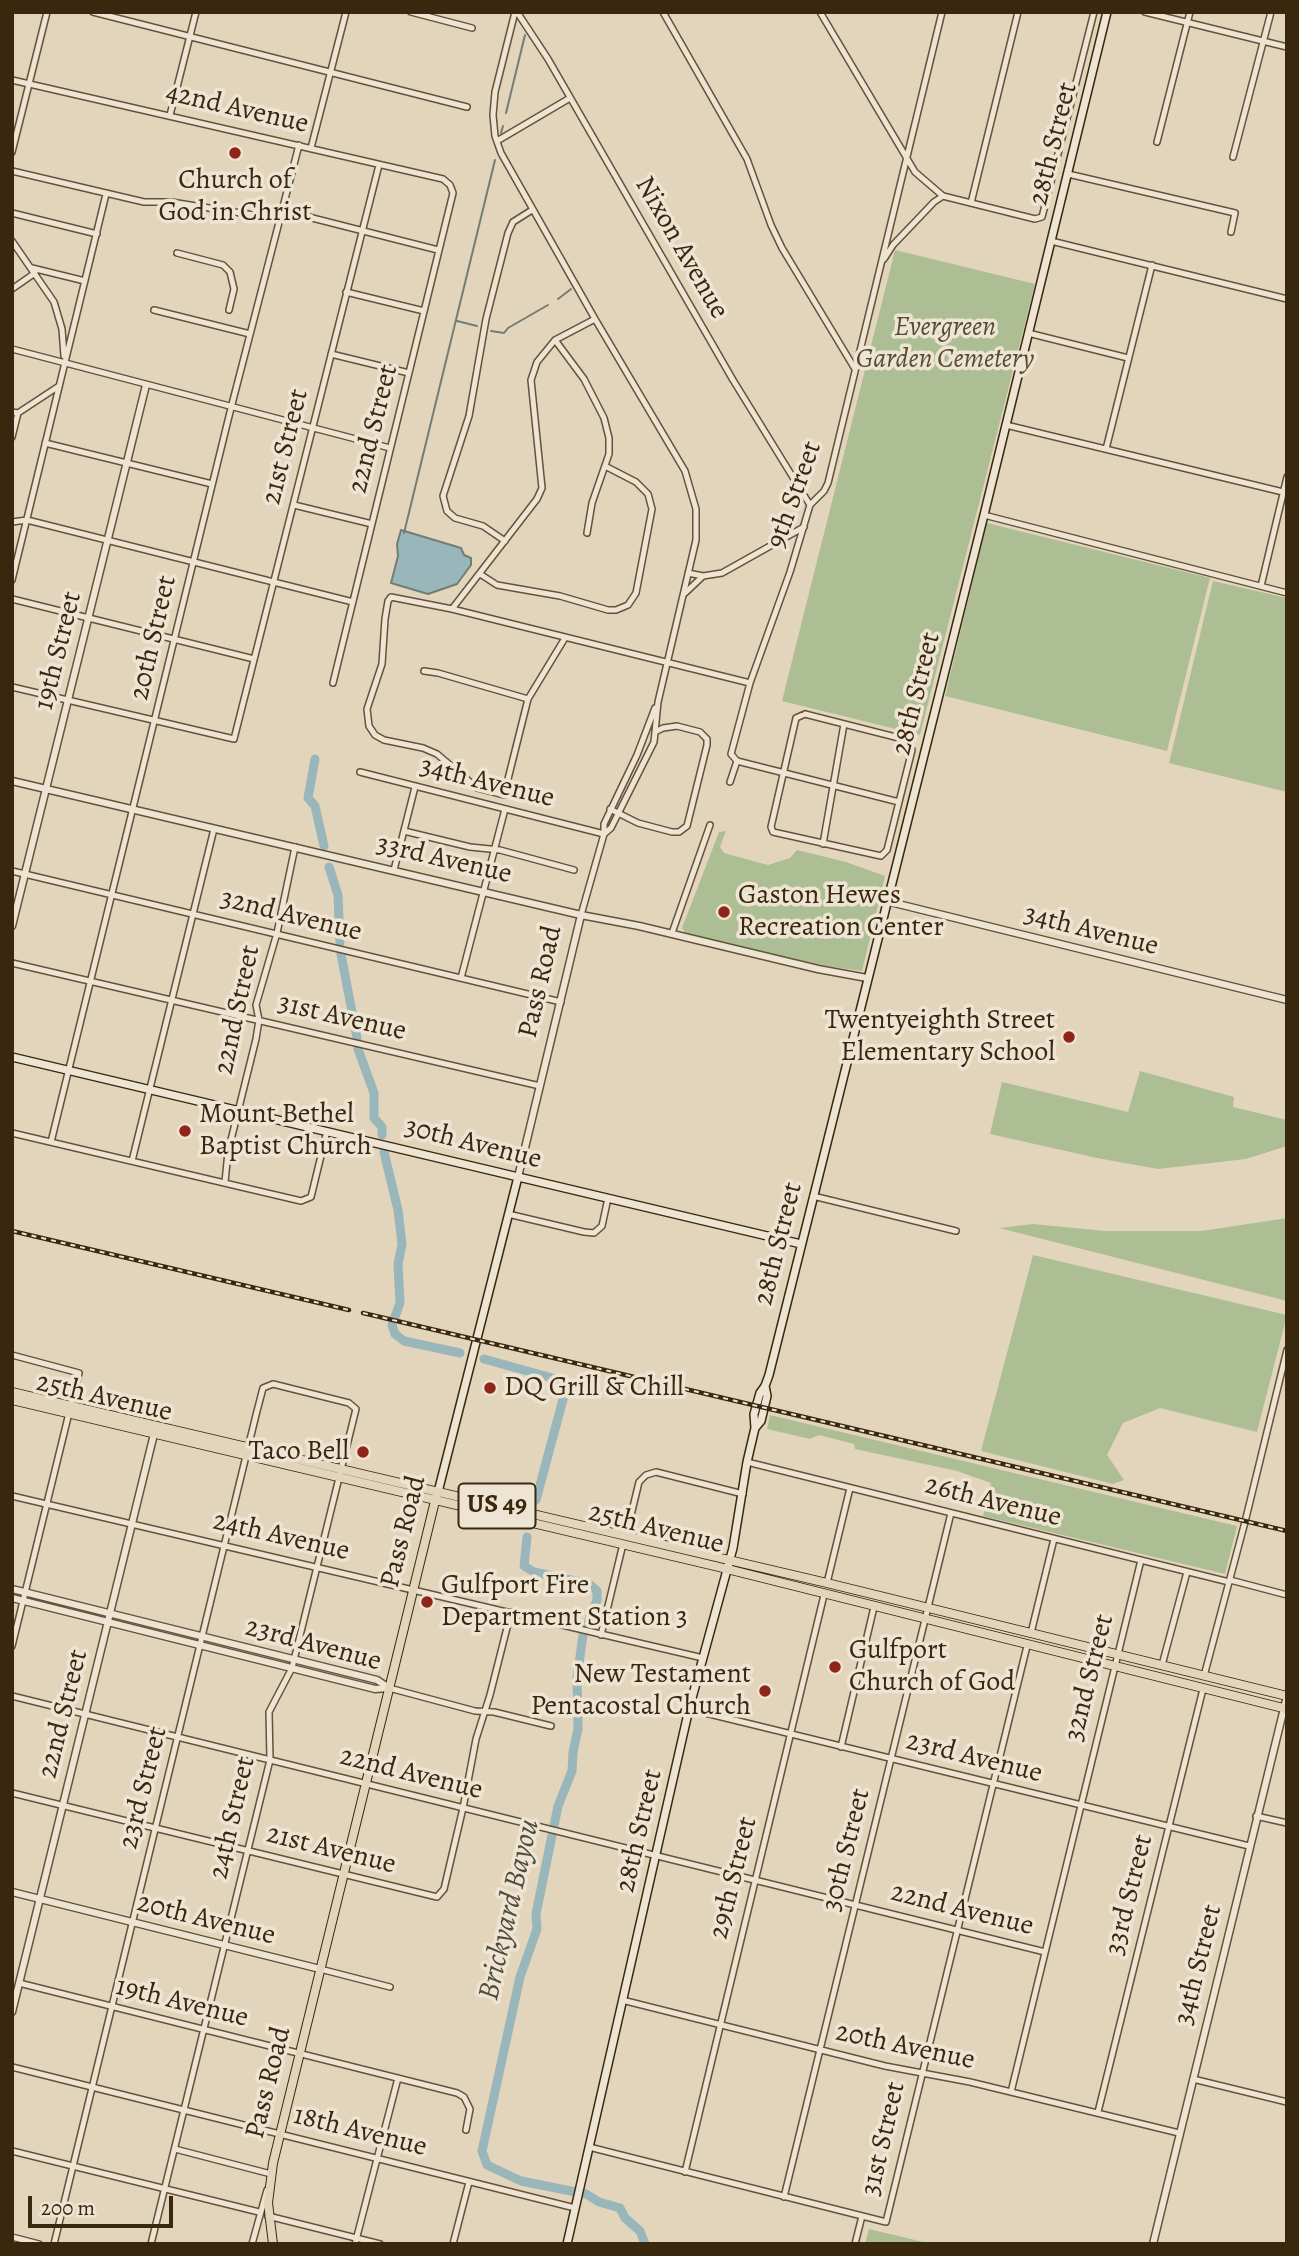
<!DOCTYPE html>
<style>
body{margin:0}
#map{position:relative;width:1299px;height:2256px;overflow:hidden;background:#e3d5bb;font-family:Alegreya,serif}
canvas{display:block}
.frame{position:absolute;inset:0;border:14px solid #39270e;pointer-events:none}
.scale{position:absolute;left:28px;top:2196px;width:145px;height:32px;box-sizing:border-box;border:4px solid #39270e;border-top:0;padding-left:9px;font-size:21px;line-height:24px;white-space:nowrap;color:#39270e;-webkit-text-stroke:5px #ede4d3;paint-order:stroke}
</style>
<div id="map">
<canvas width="1299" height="2256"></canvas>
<div class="frame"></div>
<div class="scale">200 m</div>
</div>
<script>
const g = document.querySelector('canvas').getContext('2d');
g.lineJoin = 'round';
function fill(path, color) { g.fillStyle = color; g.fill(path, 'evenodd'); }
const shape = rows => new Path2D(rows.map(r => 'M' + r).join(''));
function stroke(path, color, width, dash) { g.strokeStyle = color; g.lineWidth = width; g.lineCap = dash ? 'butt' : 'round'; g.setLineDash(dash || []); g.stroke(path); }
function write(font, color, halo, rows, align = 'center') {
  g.font = font + ' Alegreya,serif'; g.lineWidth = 7; g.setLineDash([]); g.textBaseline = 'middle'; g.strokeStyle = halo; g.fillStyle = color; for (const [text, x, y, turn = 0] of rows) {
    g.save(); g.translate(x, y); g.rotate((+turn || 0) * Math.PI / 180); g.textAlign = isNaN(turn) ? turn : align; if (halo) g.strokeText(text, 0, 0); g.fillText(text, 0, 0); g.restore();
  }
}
fill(shape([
 [895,250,1035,284,920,735,782,701],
 [987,523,1210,578,1167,751,945,696],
 [1213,581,1287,598,1287,792,1169,763],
 [726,831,720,847,724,853,768,865,790,858,797,850,846,862,885,876,862,971,819,965,686,934,682,928,719,832],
 [1140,1071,1234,1097,1233,1107,1287,1120,1287,1146,1246,1159,1158,1169,1097,1158,990,1134,1002,1082,1128,1112],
 [1287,1218,1287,1301,999,1228,1033,1224,1105,1231,1202,1231],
 [1033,1255,1287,1315,1257,1432,1160,1408,1123,1423,1107,1455,1124,1480,1113,1484,981,1451],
 [770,1415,1237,1526,1225,1574,983,1516,991,1483,957,1471,855,1449,854,1444,819,1435,810,1439,767,1429],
 [869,2229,932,2244,865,2244]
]), '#adbe95');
const water = shape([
 [401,530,461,548,464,555,471,558,471,565,457,584,428,594,391,583,398,556,397,544,401,530]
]);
fill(water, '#99b6ba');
stroke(water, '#737d75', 2);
stroke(shape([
 [506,113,525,35],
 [501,133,503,126],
 [558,299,571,289],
 [457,321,477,326],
 [491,331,504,333,508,328,548,305],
 [404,533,495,160]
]), '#737d75', 2);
stroke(shape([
 [315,759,308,798,315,806,324,846],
 [329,867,338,895,340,943],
 [341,954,357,1038],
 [358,1049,374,1093,374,1118,382,1127,382,1135],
 [384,1152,398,1210,402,1244,398,1264,400,1303,392,1325,395,1334,404,1341,460,1353],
 [484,1359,563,1381,565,1392,536,1500],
 [527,1537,524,1566,534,1572,589,1584,597,1591,597,1600,583,1635,577,1678,578,1729,573,1752,572,1771,558,1806,536,1914,537,1929,520,1977,482,2151,487,2165,521,2181,586,2194,599,2202,620,2208,625,2218,640,2231,645,2244]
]), '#99b6ba', 9);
const minor = shape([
 [93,12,467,107],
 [411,12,472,28],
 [515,12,495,92,493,115,495,136,501,153,595,319,685,471,696,509,696,540,658,702,654,742,611,828,604,834],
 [517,12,548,59,733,380,810,505],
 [663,12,747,159,771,225,782,248,855,369],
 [820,12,915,172,943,196],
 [1145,12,1287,47],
 [12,80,443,179,450,185,453,193,333,683],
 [170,115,196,12],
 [497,141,570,98],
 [1157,142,1190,12],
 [311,148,346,12],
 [12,152,47,12],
 [1233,157,1271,12],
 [12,171,144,202,171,202,279,219],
 [1068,174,1235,213,1231,232],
 [971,203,1018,12],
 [281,210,438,250],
 [12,213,97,234],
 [12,241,54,302,62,329,64,356],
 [1051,241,1287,299],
 [177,253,223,265,230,272,234,289,229,310],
 [884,259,893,245,934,202,943,196,1035,219,1042,217,1094,12],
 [32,268,85,281],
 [12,289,35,273],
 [346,292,424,311],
 [154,310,250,334],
 [1028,333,1128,358],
 [555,340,584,379,604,418,609,438,609,454,592,503,587,533],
 [12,349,390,448],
 [331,354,409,373],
 [12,412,18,413,59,386],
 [1006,425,1283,492],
 [12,437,18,413],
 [45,443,212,484],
 [1106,449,1152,265],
 [294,505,372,524],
 [984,515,1287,593],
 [12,522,27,520,353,602],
 [505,541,483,526,455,518,447,511,443,496,469,416,486,319,508,233,513,222,532,210],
 [688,573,703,576,722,573,804,527],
 [480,574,497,585,560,596,608,610,616,610,628,605,636,593,652,509,648,494,636,482,605,466],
 [12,580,106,194],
 [1261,586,1287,477],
 [684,594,702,577],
 [12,599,254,659],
 [452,609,537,499,542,488,531,380,537,362,555,340,595,319],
 [565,638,528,699,504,795,477,788,437,754,423,748,384,740,375,735,369,726,367,709,382,664,385,619,388,601,391,597,452,609,750,683],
 [424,671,438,673,528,699],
 [12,687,234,739,379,165],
 [805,714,907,740,910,745,912,750,887,850,881,856,773,832,771,827,796,718,805,714],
 [737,761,899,802],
 [360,772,604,834],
 [730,782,737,761,731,754,750,683,790,572,810,505,824,491,828,483,942,12],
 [610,809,638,823,672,832,679,832,687,826,707,745,707,739,700,732,677,726,663,728,655,732],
 [404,831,470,847,500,850,574,870],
 [823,844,844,724],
 [394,870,415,787],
 [12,871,561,1002],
 [581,915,604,834,604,824,637,755,655,708],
 [672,933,710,825],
 [12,963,540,1086],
 [461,978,505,809],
 [12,1133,301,1201,311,1197,327,1131],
 [51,1142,231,408,299,145],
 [132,1161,214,829],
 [225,1182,228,1152,256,1039,259,1020,256,1005,277,933,295,847],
 [813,1196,956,1231],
 [508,1214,584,1232,594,1233,602,1226,608,1198],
 [12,1355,79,1373,71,1406],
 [747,1462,1229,1582],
 [12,1496,703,1658],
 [626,1536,639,1482,646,1475,656,1472,743,1494],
 [1230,1580,1287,1595],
 [827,1583,850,1488],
 [1031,1633,1054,1539],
 [601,1635,623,1544],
 [12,1646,69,1413],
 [1162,1665,1187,1572],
 [1204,1676,1245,1522,1287,1350],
 [389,1688,475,1711,494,1712,551,1726],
 [12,1696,1045,1952],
 [689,1709,1249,1846],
 [841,1747,874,1607],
 [12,1793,437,1897,444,1889,463,1808,476,1739,490,1695,511,1612],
 [1256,1816,1287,1823],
 [320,1969,390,1987],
 [19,1983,457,2093,464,2097,470,2109,466,2130],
 [622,2000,885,2066,970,2082,1179,2133],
 [12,2067,575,2208],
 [1193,2079,1287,2102],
 [1011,2092,1141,1560],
 [1098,2112,1203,1689],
 [589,2147,886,2222,1027,1646],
 [175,2149,271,2174],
 [12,2151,259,2212],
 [685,2172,824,1595],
 [784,2197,951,1513],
 [268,2216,380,2244],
 [12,2237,39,2244],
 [54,2244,256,1415,263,1388,273,1384,349,1403,356,1409,292,1668,269,1712,270,1760,151,2244],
 [252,2244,267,2190],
 [355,2244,398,2078],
 [453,2244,469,2182],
 [855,2244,862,2216]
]);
const tertiary = shape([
 [12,781,581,915,639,926,818,969,867,978],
 [886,901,1287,1000],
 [12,926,146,385],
 [518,1177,581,915],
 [12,1589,377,1680,389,1688],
 [12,1598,375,1689,388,1688],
 [12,1892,320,1969],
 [12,2012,155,1430],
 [1153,2244,1287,1696]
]);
const secondary = shape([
 [12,1057,801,1244],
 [755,1428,754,1414,760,1393,765,1386,769,1375,984,515,1107,12],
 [438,1492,518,1177],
 [567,2244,689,1709,733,1548,747,1462,755,1428,761,1421,767,1396,765,1386]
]);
const primary = shape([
 [12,1392,827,1583,1287,1696],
 [12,1400,719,1567,1287,1709],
 [273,2244,268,2203,273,2163,436,1497]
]);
stroke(minor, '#645239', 8);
stroke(tertiary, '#645239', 9);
stroke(secondary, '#39270e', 10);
stroke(primary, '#39270e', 10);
stroke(minor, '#ede4d3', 5);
stroke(tertiary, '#ede4d3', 6);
stroke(secondary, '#ede4d3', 7);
stroke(primary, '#e3d5bb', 8);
const rail = shape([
 [12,1231,349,1310],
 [363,1313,1287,1531]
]);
stroke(rail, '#39270e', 4.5);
stroke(rail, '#ede4d3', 2, [5]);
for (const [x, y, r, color] of [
 [235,153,7,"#8f2418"],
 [724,912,7,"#8f2418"],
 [1069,1037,7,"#8f2418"],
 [185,1131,7,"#8f2418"],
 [490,1388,7,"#8f2418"],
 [363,1452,7,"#8f2418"],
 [427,1602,7,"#8f2418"],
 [835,1667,7,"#8f2418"],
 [765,1691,7,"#8f2418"]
]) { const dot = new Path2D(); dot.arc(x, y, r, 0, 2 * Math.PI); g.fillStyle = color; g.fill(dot); stroke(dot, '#ede4d3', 2.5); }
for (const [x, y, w] of [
 [497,1506,77]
]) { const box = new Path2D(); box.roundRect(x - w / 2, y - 22.5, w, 45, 5); g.fillStyle = '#ede4d3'; g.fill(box); stroke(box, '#39270e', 2); }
write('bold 26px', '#39270e', null, [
 ["US 49",497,1506]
]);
write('28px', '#39270e', '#ede4d3', [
 ["42nd Avenue",237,109,13],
 ["28th Street",1054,144,-76],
 ["Nixon Avenue",681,248,60],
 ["22nd Street",374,429,-76],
 ["21st Street",286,447,-76],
 ["9th Street",795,495,-70],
 ["20th Street",154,638,-77],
 ["19th Street",59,651,-76],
 ["28th Street",917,694,-76],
 ["34th Avenue",487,783,14],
 ["33rd Avenue",444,860,13],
 ["32nd Avenue",291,916,14],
 ["34th Avenue",1091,931,14],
 ["Pass Road",541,982,-77],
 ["22nd Street",238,1010,-78],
 ["31st Avenue",342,1018,13],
 ["30th Avenue",473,1144,14],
 ["28th Street",779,1244,-76],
 ["25th Avenue",104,1398,13],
 ["26th Avenue",993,1502,14],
 ["25th Avenue",656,1529,14],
 ["Pass Road",404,1532,-76],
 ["24th Avenue",281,1537,13],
 ["23rd Avenue",313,1645,15],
 ["32nd Street",1090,1678,-76],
 ["22nd Street",64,1714,-76],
 ["23rd Avenue",974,1758,14],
 ["22nd Avenue",411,1774,14],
 ["23rd Street",144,1788,-76],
 ["24th Street",233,1818,-77],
 ["28th Street",640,1831,-77],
 ["21st Avenue",331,1850,14],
 ["30th Street",847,1850,-76],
 ["29th Street",734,1878,-76],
 ["33rd Street",1130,1895,-76],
 ["22nd Avenue",962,1910,14],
 ["20th Avenue",206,1920,14],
 ["34th Street",1199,1965,-76],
 ["19th Avenue",182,2003,14],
 ["20th Avenue",905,2047,12],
 ["Pass Road",269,2083,-76],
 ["18th Avenue",360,2132,14],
 ["31st Street",884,2139,-77]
]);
write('28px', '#39270e', '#ede4d3', [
 ["Church of",235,181,"center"],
 ["God in Christ",235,213,"center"],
 ["Gaston Hewes",738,896],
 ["Recreation Center",738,928],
 ["Twentyeighth Street",1055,1021,"right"],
 ["Elementary School",1055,1053,"right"],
 ["Mount Bethel",199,1115],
 ["Baptist Church",199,1147],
 ["DQ Grill & Chill",504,1388],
 ["Taco Bell",349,1452,"right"],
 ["Gulfport Fire",441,1586],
 ["Department Station 3",441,1618],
 ["Gulfport",849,1651],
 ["Church of God",849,1683],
 ["New Testament",751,1675,"right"],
 ["Pentacostal Church",751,1707,"right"]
], 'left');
write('italic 28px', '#564d30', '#ede4d3', [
 ["Evergreen",945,328],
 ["Garden Cemetery",945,360]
]);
write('italic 30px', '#514b39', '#ede4d3', [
 ["Brickyard Bayou",510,1910,-77]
]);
</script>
